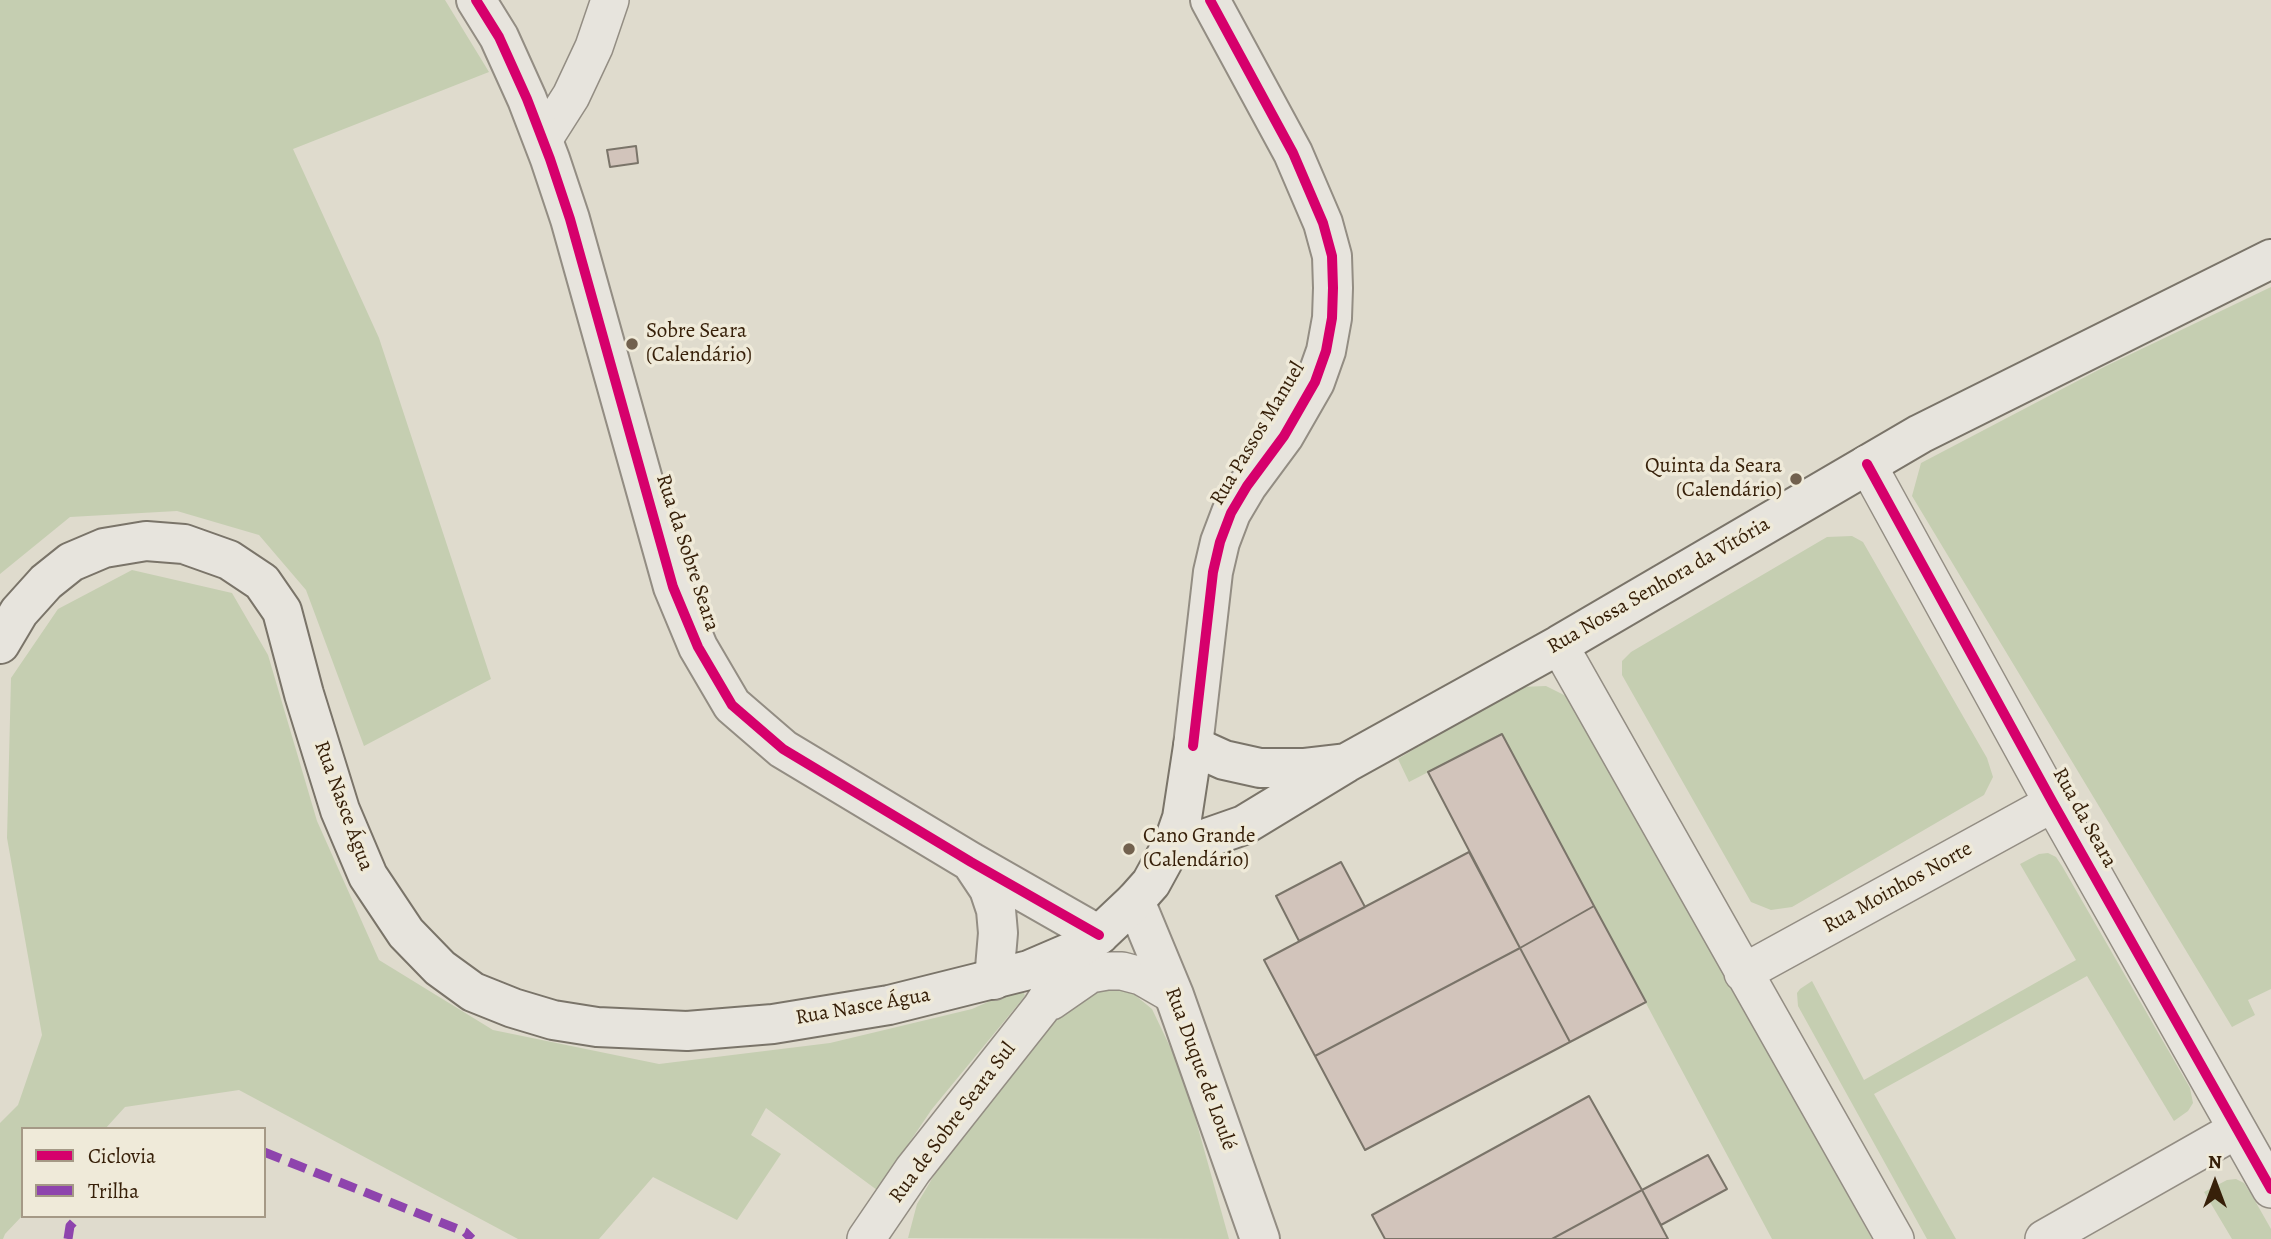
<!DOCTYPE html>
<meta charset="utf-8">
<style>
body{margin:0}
#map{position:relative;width:2271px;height:1239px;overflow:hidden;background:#dfdbcd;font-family:Alegreya,serif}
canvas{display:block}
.legend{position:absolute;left:21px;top:1127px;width:245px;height:91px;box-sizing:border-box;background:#efead9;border:2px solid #a59986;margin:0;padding:9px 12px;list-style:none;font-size:21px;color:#372009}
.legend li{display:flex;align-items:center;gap:14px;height:35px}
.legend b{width:35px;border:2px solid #a59986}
.north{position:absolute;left:2180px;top:1148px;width:70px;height:70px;-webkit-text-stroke:5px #efead9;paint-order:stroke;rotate:0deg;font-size:19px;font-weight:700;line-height:28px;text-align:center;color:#372009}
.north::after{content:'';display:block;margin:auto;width:24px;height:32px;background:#372009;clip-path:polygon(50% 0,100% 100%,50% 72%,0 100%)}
</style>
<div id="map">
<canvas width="2271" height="1239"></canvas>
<ul class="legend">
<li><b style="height:9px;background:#d6006c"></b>Ciclovia</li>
<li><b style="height:9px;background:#8e44ad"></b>Trilha</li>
</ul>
<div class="north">N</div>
</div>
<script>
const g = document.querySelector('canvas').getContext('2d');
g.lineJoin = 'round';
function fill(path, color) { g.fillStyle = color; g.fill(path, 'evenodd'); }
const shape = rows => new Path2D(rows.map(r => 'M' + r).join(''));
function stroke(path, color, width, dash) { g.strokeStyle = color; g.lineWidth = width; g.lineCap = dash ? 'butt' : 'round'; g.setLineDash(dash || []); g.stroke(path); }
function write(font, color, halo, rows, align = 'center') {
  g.font = font + ' Alegreya,serif'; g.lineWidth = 7; g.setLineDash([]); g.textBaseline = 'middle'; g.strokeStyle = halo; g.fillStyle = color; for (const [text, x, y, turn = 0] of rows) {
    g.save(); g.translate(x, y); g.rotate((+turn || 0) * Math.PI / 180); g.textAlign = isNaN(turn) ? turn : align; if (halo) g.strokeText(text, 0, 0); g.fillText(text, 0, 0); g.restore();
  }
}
fill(shape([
 [0,0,445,0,489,72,293,149,379,338,491,679,364,746,306,590,259,535,177,511,70,517,0,574],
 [2271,287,2271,989,2248,1000,2255,1015,2232,1027,1912,496,1921,463,2106,366],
 [1852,536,1863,542,1987,758,1993,777,1984,795,1792,907,1771,910,1751,902,1622,675,1622,661,1631,652,1827,537],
 [132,570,232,593,268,655,317,821,379,960,493,1030,659,1064,830,1043,972,1009,1017,989,1023,990,1025,996,932,1109,877,1190,766,1108,751,1135,781,1154,737,1220,653,1177,599,1239,518,1239,239,1090,125,1107,105,1129,23,1129,23,1215,5,1234,3,1239,0,1239,0,1123,18,1105,42,1035,7,838,11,678,58,609],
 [1546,686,1568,697,1585,724,1872,1239,1772,1239,1502,734,1409,782,1398,759,1492,701,1520,687],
 [2048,853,2056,857,2062,866,2190,1088,2193,1103,2188,1111,2174,1121,2087,976,1874,1094,1956,1239,1927,1239,1798,1006,1797,993,1800,989,1812,981,1864,1080,2076,960,2020,864,2039,854],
 [1125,987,1152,1009,1183,1074,1229,1239,908,1238,917,1204,960,1132,1052,1021,1092,990],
 [2236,1179,2244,1183,2250,1192,2271,1229,2271,1239,2232,1239,2204,1192,2227,1180]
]), '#c5ceb1');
const building = shape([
 [636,146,638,163,610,167,607,150,636,146],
 [1502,734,1594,906,1520,948,1428,772,1502,734],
 [1469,852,1520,948,1315,1056,1264,960,1469,852],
 [1341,862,1365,907,1299,941,1276,896,1341,862],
 [1594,906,1646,1002,1570,1042,1520,948,1594,906],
 [1520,948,1570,1042,1365,1150,1315,1056,1520,948],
 [1589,1096,1642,1190,1552,1239,1385,1239,1372,1215,1589,1096],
 [1708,1155,1727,1189,1661,1225,1642,1190,1708,1155],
 [1642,1190,1668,1239,1552,1239,1642,1190]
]);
fill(building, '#d2c4bb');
stroke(building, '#7a7469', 2);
const minor = shape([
 [543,140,571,96,594,47,610,0],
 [1867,464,2053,803,2271,1189],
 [1559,645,1895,1239],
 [1743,973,2053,803],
 [1051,1001,1090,974,1107,971,1122,971,1141,976,1174,995],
 [866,1239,913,1170,1041,1008,1078,949],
 [2044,1239,2236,1130]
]);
const tertiary = shape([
 [476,0,499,37,527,99,550,159,570,219,673,587,698,647,732,705,783,749,971,862,1099,935],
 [1193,746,1213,572,1220,542,1231,513,1247,486,1284,436,1315,382,1326,351,1332,318,1333,288,1332,256,1323,223,1293,153,1210,0],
 [971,862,989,889,996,910,998,933,994,980],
 [1135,901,1174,995,1260,1239]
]);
const secondary = shape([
 [0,644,19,612,46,582,71,562,104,548,146,541,184,544,229,560,262,582,282,611,304,694,340,810,368,876,406,933,440,968,473,992,513,1008,553,1020,597,1027,687,1031,773,1024,889,1005,1029,970,1078,949,1099,935,1135,901,1151,883,1174,841,1182,818,1193,746,1224,760,1260,768,1303,768,1346,763],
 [1174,841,1204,839,1244,825,1346,763,1559,645,1920,434,2271,259]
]);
stroke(minor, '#938d83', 40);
stroke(tertiary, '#938d83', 42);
stroke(secondary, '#7a7469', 42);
stroke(minor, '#e7e4dd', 37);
stroke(tertiary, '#e7e4dd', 38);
stroke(secondary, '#e7e4dd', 38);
stroke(shape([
 [264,1152,465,1232,472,1239],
 [68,1239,70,1226,79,1216]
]), '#8e44ad', 9, [18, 9]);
stroke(shape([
 [476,0,499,37,527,99,550,159,570,219,673,587,698,647,732,705,783,749,971,862,1099,935],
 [1867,464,2053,803,2271,1189],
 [1193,746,1213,572,1220,542,1231,513,1247,486,1284,436,1315,382,1326,351,1332,318,1333,288,1332,256,1323,223,1293,153,1210,0]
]), '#d6006c', 10);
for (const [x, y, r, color] of [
 [632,344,7,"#72614e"],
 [1796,479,7,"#72614e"],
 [1129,849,7,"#72614e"]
]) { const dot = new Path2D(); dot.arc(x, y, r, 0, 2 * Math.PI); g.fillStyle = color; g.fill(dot); stroke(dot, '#efead9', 2.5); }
write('21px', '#372009', '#efead9', [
 ["Sobre Seara",646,332],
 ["(Calendário)",646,356],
 ["Quinta da Seara",1782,467,"right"],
 ["(Calendário)",1782,491,"right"],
 ["Cano Grande",1143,837],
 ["(Calendário)",1143,861]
], 'left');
write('21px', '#372009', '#efead9', [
 ["Rua Passos Manuel",1258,434,-59],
 ["Rua da Sobre Seara",687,553,72],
 ["Rua Nossa Senhora da Vitória",1659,586,-30],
 ["Rua Nasce Água",343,806,70],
 ["Rua da Seara",2084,818,61],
 ["Rua Moinhos Norte",1898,888,-29],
 ["Rua Nasce Água",863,1007,-10],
 ["Rua Duque de Loulé",1200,1069,70],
 ["Rua de Sobre Seara Sul",953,1123,-53]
]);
</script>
